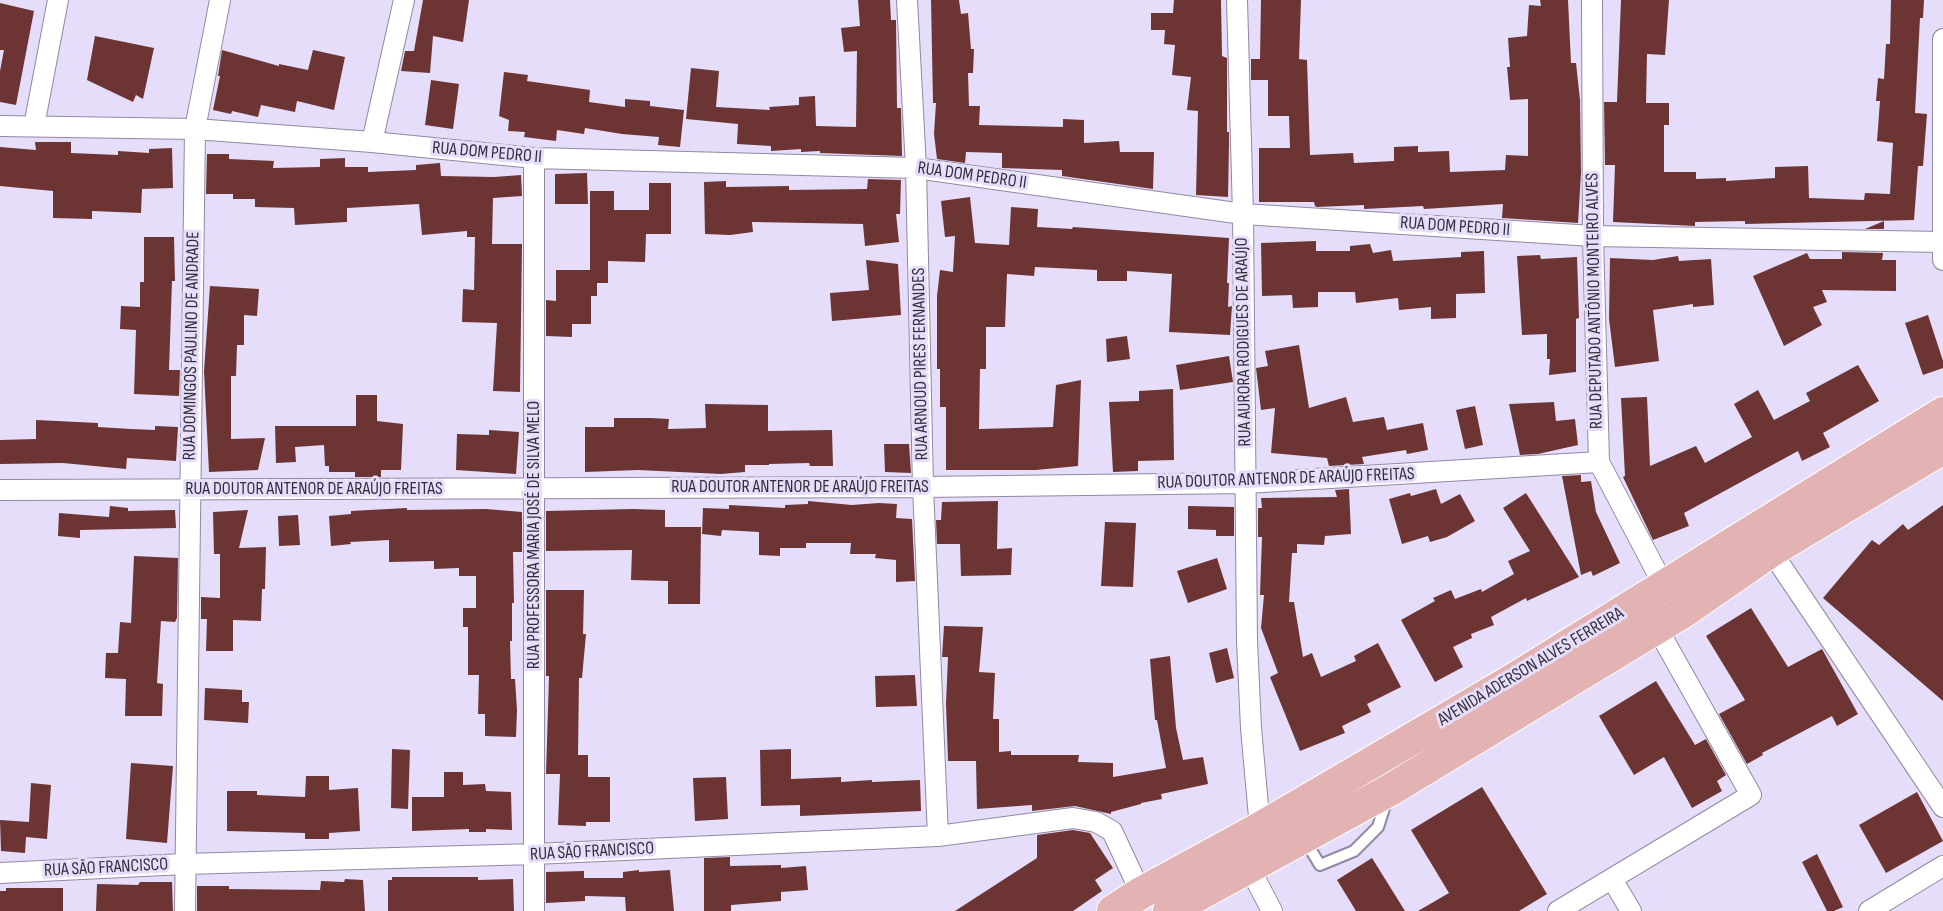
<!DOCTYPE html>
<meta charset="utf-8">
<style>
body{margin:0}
canvas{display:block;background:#e6ddfa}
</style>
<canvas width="1943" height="911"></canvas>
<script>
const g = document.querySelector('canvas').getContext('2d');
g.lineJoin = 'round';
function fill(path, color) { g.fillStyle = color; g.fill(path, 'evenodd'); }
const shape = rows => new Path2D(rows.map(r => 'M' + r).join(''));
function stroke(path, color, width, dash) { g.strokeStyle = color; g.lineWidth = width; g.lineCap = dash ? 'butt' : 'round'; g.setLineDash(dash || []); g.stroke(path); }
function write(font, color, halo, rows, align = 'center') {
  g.font = font + ' "Sofia Sans Condensed",sans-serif'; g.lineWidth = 6; g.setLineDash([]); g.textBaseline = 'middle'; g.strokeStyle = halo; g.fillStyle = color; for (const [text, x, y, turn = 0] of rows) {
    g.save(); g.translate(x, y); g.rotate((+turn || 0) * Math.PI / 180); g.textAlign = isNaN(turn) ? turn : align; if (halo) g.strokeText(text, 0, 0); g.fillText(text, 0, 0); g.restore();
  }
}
fill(shape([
 [423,0,469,0,463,42,433,36,430,73,401,71,405,51,414,51],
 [858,0,890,0,891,20,896,20,897,108,901,108,902,156,820,153,820,151,801,152,801,149,771,151,771,146,737,144,738,124,686,119,691,68,719,71,716,107,770,110,769,107,799,105,799,97,815,96,816,126,856,127,857,51,844,52,841,28,860,26],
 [931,0,959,0,961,14,968,13,971,49,974,49,973,73,968,73,969,106,980,106,979,125,1063,127,1063,119,1084,120,1084,143,1119,141,1120,152,1154,152,1153,189,1062,176,1062,170,1002,168,1002,153,966,152,965,163,937,159,934,134,936,103,933,103],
 [1174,0,1221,0,1222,56,1227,58,1227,132,1229,132,1229,144,1228,197,1196,195,1198,111,1187,110,1191,77,1172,75,1175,45,1164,44,1165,30,1151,30,1151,13,1173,13],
 [1261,0,1301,0,1299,59,1307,60,1310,155,1353,153,1354,163,1394,161,1394,147,1418,146,1418,152,1449,151,1450,172,1505,170,1506,155,1528,156,1528,99,1510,100,1507,67,1510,67,1508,38,1527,36,1529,5,1541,6,1540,0,1568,0,1571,63,1576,63,1580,100,1581,173,1578,223,1502,218,1503,204,1424,209,1423,206,1364,209,1364,205,1317,207,1315,206,1314,202,1259,202,1259,148,1290,148,1289,116,1268,116,1268,80,1251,80,1251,59,1260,59],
 [1621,0,1669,0,1665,55,1647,54,1646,103,1669,103,1669,125,1664,125,1664,172,1696,172,1696,179,1726,178,1726,181,1775,178,1775,167,1808,166,1809,198,1864,200,1865,193,1890,194,1893,143,1877,141,1880,101,1876,101,1878,78,1884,79,1886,44,1890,44,1891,0,1924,0,1923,18,1920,18,1915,113,1927,114,1923,166,1918,166,1914,220,1745,224,1745,221,1695,222,1695,226,1613,222,1615,165,1605,165,1604,102,1617,102],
 [0,3,34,11,16,105,0,102,0,71,4,50,0,50],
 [95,36,154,48,143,99,136,95,133,102,87,80],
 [222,50,279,66,279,64,308,70,313,50,345,57,334,110,297,101,295,112,261,105,258,117,232,111,231,114,213,110,220,76,218,76],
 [504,72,528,75,527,81,590,90,589,102,625,107,625,99,650,101,650,106,684,110,680,147,658,145,659,137,622,134,585,128,584,134,557,130,556,141,524,137,525,132,508,131,509,120,499,116],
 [431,80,459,84,453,129,425,125],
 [35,142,71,142,71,153,118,155,118,151,149,153,149,149,172,148,173,188,142,189,141,213,92,211,92,219,53,218,53,191,0,186,0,147,36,150],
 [207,154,229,154,229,159,274,161,273,168,320,167,320,159,345,158,345,167,368,167,368,172,416,170,416,165,440,163,441,176,494,177,521,175,522,196,493,198,492,244,522,244,520,392,493,391,497,323,462,322,463,289,474,290,475,237,467,237,467,231,422,235,419,204,347,208,347,222,295,225,294,208,255,207,255,199,233,199,233,194,206,194],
 [587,173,588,204,555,204,555,174],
 [868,179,901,180,900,214,896,214,899,242,865,246,863,224,752,222,753,232,730,235,705,234,704,182,726,181,726,187,789,186,789,190,867,189],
 [649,183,671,183,671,234,646,234,645,262,608,261,608,283,597,283,597,296,591,296,591,324,572,324,572,337,546,336,546,300,556,301,556,270,590,270,590,191,614,191,614,210,649,210],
 [970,197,975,243,1009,245,1011,207,1038,209,1037,227,1072,229,1073,227,1229,238,1227,283,1229,283,1228,307,1232,306,1230,335,1169,332,1172,274,1127,271,1127,281,1097,281,1097,270,1035,267,1034,276,1007,274,1005,327,986,327,986,369,980,369,979,429,1053,427,1056,385,1081,380,1078,466,1036,470,946,470,946,407,940,407,940,369,937,369,937,296,940,270,953,272,955,236,945,237,941,201],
 [1884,221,1884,229,1865,229],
 [144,237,174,237,175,281,172,281,169,370,180,370,179,396,134,394,136,330,120,329,121,306,140,307,140,282,144,282],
 [1316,241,1316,251,1350,251,1350,246,1370,244,1373,253,1391,250,1393,261,1461,257,1461,252,1484,251,1485,293,1456,294,1456,318,1431,319,1431,307,1399,310,1398,298,1356,303,1355,292,1318,292,1318,307,1293,308,1292,295,1262,296,1261,243],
 [1842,252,1883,253,1882,260,1896,260,1896,291,1822,290,1827,302,1813,307,1822,325,1784,346,1753,276,1807,253,1810,259,1842,259],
 [1540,255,1541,259,1577,257,1579,318,1576,319,1576,372,1549,375,1550,359,1547,359,1547,334,1522,335,1517,256],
 [1678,256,1679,261,1711,259,1714,305,1693,307,1693,304,1653,310,1659,361,1615,367,1609,319,1610,258,1653,260],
 [866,260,898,264,901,315,832,321,830,293,869,290],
 [210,286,259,289,257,316,244,315,244,345,237,345,236,376,231,376,231,439,265,438,258,470,209,472,204,371],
 [1928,315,1943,361,1943,368,1923,375,1905,323],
 [1127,336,1130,359,1107,362,1106,339],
 [1299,345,1309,408,1346,397,1353,422,1384,417,1387,430,1423,423,1428,450,1407,454,1406,450,1362,457,1364,464,1329,466,1327,458,1271,453,1275,408,1261,410,1256,368,1268,366,1265,351],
 [1229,356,1233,382,1180,390,1176,365],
 [1858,365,1879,401,1823,433,1830,447,1802,461,1798,451,1684,513,1689,526,1653,540,1623,477,1625,476,1621,398,1647,397,1650,466,1696,446,1705,463,1752,437,1734,404,1758,390,1774,420,1810,401,1806,393],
 [1173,389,1174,460,1138,461,1138,471,1113,472,1109,402,1139,401,1139,391],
 [356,395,377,395,377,421,403,424,401,470,381,470,381,477,355,477,355,472,329,472,329,466,325,466,324,445,295,447,296,462,276,463,275,426,356,426],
 [1554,402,1556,421,1575,419,1578,445,1538,454,1520,455,1509,404],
 [705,404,768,405,768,431,832,430,833,466,810,466,809,463,769,464,769,465,745,465,745,472,721,474,638,470,585,472,585,427,614,427,614,418,651,418,669,419,668,429,706,428],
 [1475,406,1483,445,1465,449,1456,410],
 [36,420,98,423,98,427,131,429,155,430,155,426,178,427,176,461,127,458,126,469,63,463,0,464,0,440,36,439],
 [489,430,519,432,516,474,456,470,457,434,489,435],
 [884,444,909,444,911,473,885,472],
 [1581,475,1581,482,1591,481,1596,512,1620,563,1593,576,1591,571,1581,575,1562,476],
 [1349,489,1351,534,1325,536,1324,545,1297,544,1297,553,1292,553,1289,602,1294,602,1303,657,1312,653,1321,677,1356,661,1354,656,1378,643,1401,687,1367,704,1371,712,1342,726,1345,733,1300,751,1270,677,1278,673,1261,628,1264,595,1260,595,1262,537,1258,537,1258,508,1262,508,1261,498,1337,497,1335,490],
 [1436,489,1441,504,1460,494,1475,521,1447,537,1430,542,1428,536,1402,544,1389,499,1410,493,1411,496],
 [1526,493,1579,577,1527,601,1526,598,1491,617,1494,625,1471,634,1472,638,1453,647,1463,667,1435,682,1401,620,1435,601,1433,598,1451,590,1455,599,1481,589,1482,592,1514,574,1508,561,1530,551,1503,508],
 [808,501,852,505,879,503,897,504,896,518,912,519,915,581,896,582,896,560,875,558,876,554,850,554,851,543,806,543,806,548,780,548,780,556,759,555,759,532,722,530,721,536,702,534,703,508,729,509,729,505,785,508,785,505,808,504],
 [998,501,997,549,1012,548,1011,575,961,576,960,544,937,544,936,520,941,520,942,502],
 [1943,505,1943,701,1823,598,1872,540,1879,545,1903,524,1908,530],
 [110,506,128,508,128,511,175,510,176,528,80,530,80,538,58,536,59,513,109,517],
 [1188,506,1234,507,1234,536,1216,536,1216,530,1188,529],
 [407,508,407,510,486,509,522,512,522,552,513,552,514,603,512,603,512,641,510,641,511,679,515,679,517,710,516,737,485,736,485,714,478,714,479,675,468,675,468,627,463,627,463,608,476,608,476,576,459,576,459,568,434,569,434,561,389,562,389,540,350,542,351,544,331,546,329,516,351,514,351,511],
 [633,509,665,510,665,527,701,527,700,604,668,604,668,581,631,580,632,550,546,551,546,511],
 [248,510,239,548,266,547,265,589,262,589,261,621,233,620,233,651,206,651,207,619,201,619,201,597,220,598,220,554,214,554,213,512],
 [298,515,300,545,279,546,278,516],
 [1105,522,1136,523,1133,587,1101,586],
 [134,556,178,558,177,618,175,622,161,621,157,683,163,684,162,716,125,716,126,679,105,678,106,653,118,653,120,622,131,623],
 [1217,558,1227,589,1188,603,1177,571],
 [546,590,584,590,583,634,586,634,582,678,579,678,578,755,588,755,588,777,610,777,610,822,586,822,586,826,558,825,560,774,546,774,549,676,546,676],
 [1751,608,1788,667,1822,649,1858,714,1837,726,1832,716,1762,753,1763,755,1747,764,1719,714,1745,700,1706,636],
 [944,626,983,627,979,672,995,673,993,719,999,719,999,752,1011,751,1011,755,1079,755,1078,762,1113,763,1113,777,1166,768,1157,720,1155,720,1150,659,1170,656,1176,728,1183,760,1203,757,1208,784,1161,794,1162,799,1141,803,1141,804,1111,812,1111,814,1075,806,1032,811,1032,805,977,809,976,761,948,761,946,704,948,657,942,657],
 [1227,648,1234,678,1216,683,1209,653],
 [915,675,917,706,876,707,875,676],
 [1656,681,1695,745,1706,739,1726,775,1717,781,1722,791,1692,808,1664,757,1634,775,1599,716],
 [205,688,242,690,242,702,249,702,248,723,204,720],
 [392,749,410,750,408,809,391,808],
 [791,749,791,779,841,777,841,782,872,780,872,782,920,780,921,811,800,816,800,805,761,806,760,750],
 [131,763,173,766,167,843,126,839],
 [444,772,463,772,463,785,485,784,486,791,511,792,512,830,486,829,486,832,469,832,469,829,412,831,412,797,444,797],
 [306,776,329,776,329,790,358,788,360,831,329,833,329,839,305,839,305,833,227,831,227,791,257,791,257,795,305,797],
 [726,777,728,819,695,821,693,778],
 [31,783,51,785,47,839,26,837,25,853,1,851,0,820,29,822],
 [1482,787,1547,894,1519,911,1418,911,1449,893,1411,830],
 [1917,792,1943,841,1886,873,1859,825],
 [1073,830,1090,833,1113,868,1095,880,1102,891,1073,911,955,911,1037,858,1037,835],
 [1817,854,1843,907,1834,911,1827,911,1802,862],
 [730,857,730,866,781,865,781,868,806,866,808,890,781,892,781,901,731,905,731,911,704,911,704,858],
 [1372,858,1405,911,1356,911,1337,880],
 [639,870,639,872,670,870,674,911,626,911,625,897,585,896,585,901,546,903,546,872,584,871,584,878,623,878,623,872],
 [392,877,478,877,478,880,513,879,514,911,388,911,388,880,392,880],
 [345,879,363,880,365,911,197,911,197,886,229,886,229,889,320,890,321,881,344,882],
 [140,882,172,882,173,911,96,911,97,884,138,885],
 [6,888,63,888,63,911,0,911,0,891,6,891]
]), '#6c3534');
const lane = shape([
 [1304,839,1320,865,1354,851,1378,827,1387,799]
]);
const street = shape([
 [907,0,916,168,923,487,938,836],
 [1237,0,1243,214,1247,641,1251,728,1260,828],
 [1592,0,1593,236,1599,462,1664,586],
 [1943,39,1943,260],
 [0,126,195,129,372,142,534,158,916,168,1243,214,1593,236,1943,242],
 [34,126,58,0],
 [372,142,404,0],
 [0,490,923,487,1246,483,1599,462],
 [1771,551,1943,807],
 [1249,867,1272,911],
 [0,873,185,864,534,854,938,836,1073,818,1096,822,1112,831,1141,893],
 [1612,879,1631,911],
 [185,911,195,129,220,0],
 [534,911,534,158],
 [1558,911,1751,795,1657,628],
 [1869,911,1943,866]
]);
const primary = shape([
 [1113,911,1141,893,1260,828,1509,682,1943,413],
 [1169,911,1390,790,1683,612,1771,551,1943,448]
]);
stroke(lane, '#9188a3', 14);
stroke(street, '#9188a3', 22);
stroke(primary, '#fff', 34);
stroke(lane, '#fff', 10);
stroke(street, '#fff', 20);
stroke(primary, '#e3b3b3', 32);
write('18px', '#322e39', '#e6ddfa', [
 ["RUA DOM PEDRO II",487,153,5],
 ["RUA DOM PEDRO II",972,176,8],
 ["RUA DOM PEDRO II",1455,227,4],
 ["RUA DEPUTADO ANTÔNIO MONTEIRO ALVES",1595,301,-91],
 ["RUA AURORA RODIGUES DE ARAÚJO",1244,342,-91],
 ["RUA DOMINGOS PAULINO DE ANDRADE",192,346,-89],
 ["RUA ARNOUD PIRES FERNANDES",921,364,-91],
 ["RUA DOUTOR ANTENOR DE ARAÚJO FREITAS",1286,479,-2],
 ["RUA DOUTOR ANTENOR DE ARAÚJO FREITAS",800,487],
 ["RUA DOUTOR ANTENOR DE ARAÚJO FREITAS",314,489],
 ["RUA PROFESSORA MARIA JOSÉ DE SILVA MELO",534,535,-90],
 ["AVENIDA ADERSON ALVES FERREIRA",1531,667,-31],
 ["RUA SÃO FRANCISCO",592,852,-3],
 ["RUA SÃO FRANCISCO",106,868,-3]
]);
</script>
